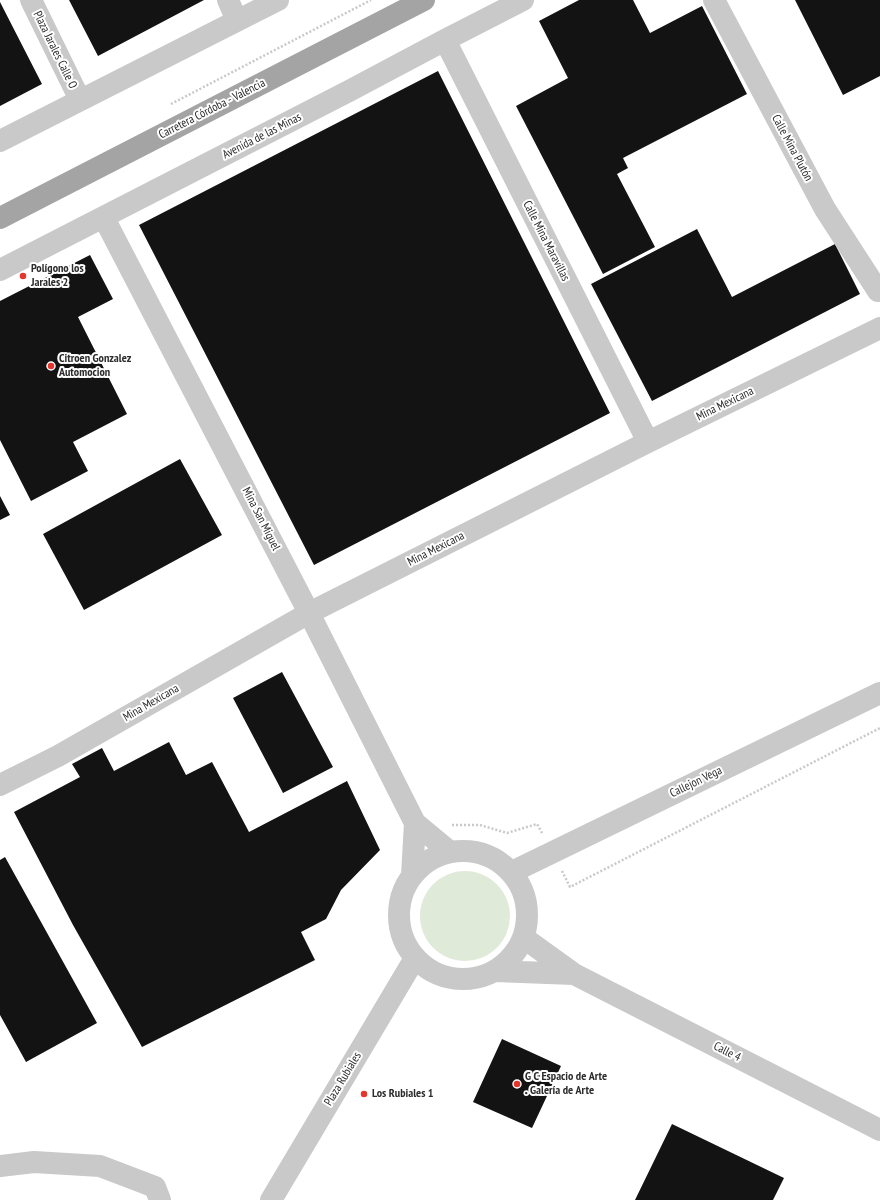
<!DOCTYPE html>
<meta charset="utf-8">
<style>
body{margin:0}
canvas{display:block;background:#fff}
</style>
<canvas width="880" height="1200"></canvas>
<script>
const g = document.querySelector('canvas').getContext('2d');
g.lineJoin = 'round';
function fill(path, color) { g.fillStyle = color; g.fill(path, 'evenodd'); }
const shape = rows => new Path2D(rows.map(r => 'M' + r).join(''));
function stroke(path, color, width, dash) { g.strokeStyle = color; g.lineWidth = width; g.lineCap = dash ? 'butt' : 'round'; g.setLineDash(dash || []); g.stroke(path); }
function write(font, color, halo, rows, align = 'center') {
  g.font = font + ' "PT Sans Narrow",sans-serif'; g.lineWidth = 4; g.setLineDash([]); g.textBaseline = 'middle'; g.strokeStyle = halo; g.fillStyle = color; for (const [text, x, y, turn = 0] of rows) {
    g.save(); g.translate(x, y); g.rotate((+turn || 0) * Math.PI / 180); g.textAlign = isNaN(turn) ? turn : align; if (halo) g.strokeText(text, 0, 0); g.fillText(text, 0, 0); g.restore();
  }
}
fill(shape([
 '420 916a45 45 0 1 1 90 0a45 45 0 1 1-90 0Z'
]), '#e0ead9');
fill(shape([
 [69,0,204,0,98,56],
 [579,0,633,0,650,33,702,6,747,94,623,158,628,168,617,174,655,247,603,274,516,106,568,78,539,21],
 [795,0,880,0,880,76,843,95],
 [0,2,42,84,0,106],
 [438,71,610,413,314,565,139,225],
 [697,229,732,297,835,244,860,294,652,401,591,284],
 [90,255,113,299,78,317,127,414,73,442,88,471,31,501,0,440,0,301],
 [180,459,222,535,84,610,43,534],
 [0,496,10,515,0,520],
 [282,672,333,767,283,793,233,698],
 [169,742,186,775,212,762,249,832,347,781,380,850,341,890,326,919,301,932,315,960,142,1047,73,925,14,812,80,777,72,764,102,748,114,771],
 [5,857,97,1023,26,1062,0,1015,0,860],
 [502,1039,561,1066,532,1128,473,1102],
 [672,1124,784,1178,773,1200,635,1200]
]), '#131313');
stroke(shape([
 [171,104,371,0],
 [452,825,480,825,507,833,537,824,542,833],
 [562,871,570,887,880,728]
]), '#c9c9c9', 2.5, [2, 2]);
stroke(shape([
 [31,0,80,100],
 [228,0,237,21],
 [714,0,825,209,878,291],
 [445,40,648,442],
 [0,141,278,0],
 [104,218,309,613,415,823,450,852],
 [0,270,349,91,445,40,523,0],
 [0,785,58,756,309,613,648,442,880,328],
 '399 915a64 64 0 1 1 128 0a64 64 0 1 1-128 0Z',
 [512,872,880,693],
 [412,875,415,823],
 [524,938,574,974,880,1130],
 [495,971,574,974],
 [0,1166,34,1162,100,1166,155,1187,160,1200],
 [271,1200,415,958]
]), '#c9c9c9', 22);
stroke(shape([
 [0,218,424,0]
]), '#a4a4a4', 22);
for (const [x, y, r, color] of [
 [23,276,4,"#e4362d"],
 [51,366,4,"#e4362d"],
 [517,1084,4,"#e4362d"],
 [364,1094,4,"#e4362d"]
]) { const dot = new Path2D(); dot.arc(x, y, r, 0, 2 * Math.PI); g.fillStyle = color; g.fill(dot); stroke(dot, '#fff', 1.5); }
write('12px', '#2c2c2c', '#fff', [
 ["Plaza Jarales Calle O",55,50,64],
 ["Carretera Córdoba - Valencia",212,109,-27],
 ["Avenida de las Minas",262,136,-27],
 ["Calle Mina Plutón",792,148,62],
 ["Calle Mina Maravillas",546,241,63],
 ["Mina Mexicana",725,404,-26],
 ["Mina San Miguel",261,519,63],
 ["Mina Mexicana",436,549,-27],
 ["Mina Mexicana",151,703,-30],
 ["Callejon Vega",696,782,-26],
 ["Calle 4",727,1052,27],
 ["Plaza Rubiales",343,1079,-59]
]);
write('bold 12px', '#2c2c2c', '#fff', [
 ["Polígono los",31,269],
 ["Jarales 2",31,283],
 ["Citroen Gonzalez",59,359],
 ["Automocion",59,373],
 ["G C Espacio de Arte",525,1077],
 [". Galería de Arte",525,1091],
 ["Los Rubiales 1",372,1094]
], 'left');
</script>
